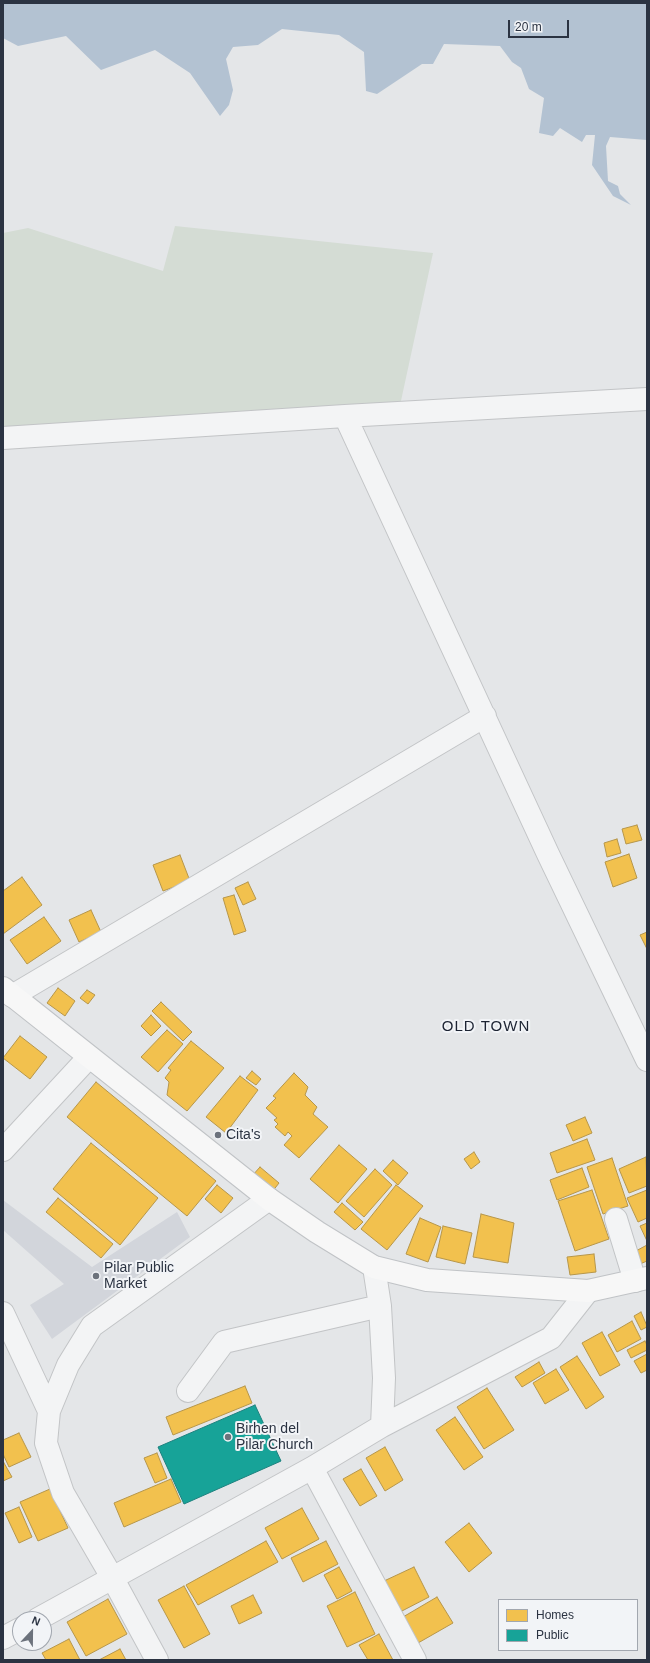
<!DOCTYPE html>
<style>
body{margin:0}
#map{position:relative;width:650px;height:1663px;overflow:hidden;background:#e4e6e8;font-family:Helvetica,sans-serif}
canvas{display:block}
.frame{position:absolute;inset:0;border:4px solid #2b3342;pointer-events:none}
.legend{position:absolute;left:498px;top:1599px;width:140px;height:52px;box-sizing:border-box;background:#f2f4f7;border:1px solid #a2a7af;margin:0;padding:5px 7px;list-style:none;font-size:12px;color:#2b3342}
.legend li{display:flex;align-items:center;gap:8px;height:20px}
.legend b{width:20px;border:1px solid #a2a7af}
.north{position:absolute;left:12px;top:1611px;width:40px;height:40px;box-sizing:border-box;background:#f2f4f7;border:1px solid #a2a7af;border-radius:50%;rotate:22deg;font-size:11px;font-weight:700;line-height:16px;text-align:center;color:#2b3342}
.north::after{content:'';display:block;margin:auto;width:14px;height:18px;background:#6c727c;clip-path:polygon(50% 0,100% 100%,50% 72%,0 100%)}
.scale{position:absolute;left:508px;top:20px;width:61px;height:18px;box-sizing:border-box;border:2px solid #2b3342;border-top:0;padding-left:5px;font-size:12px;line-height:14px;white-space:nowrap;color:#2b3342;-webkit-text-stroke:3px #f2f4f7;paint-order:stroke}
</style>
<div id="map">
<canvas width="650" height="1663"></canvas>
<div class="frame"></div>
<ul class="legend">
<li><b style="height:11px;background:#f2c14e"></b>Homes</li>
<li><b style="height:11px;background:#17a398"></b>Public</li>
</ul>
<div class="north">N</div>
<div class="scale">20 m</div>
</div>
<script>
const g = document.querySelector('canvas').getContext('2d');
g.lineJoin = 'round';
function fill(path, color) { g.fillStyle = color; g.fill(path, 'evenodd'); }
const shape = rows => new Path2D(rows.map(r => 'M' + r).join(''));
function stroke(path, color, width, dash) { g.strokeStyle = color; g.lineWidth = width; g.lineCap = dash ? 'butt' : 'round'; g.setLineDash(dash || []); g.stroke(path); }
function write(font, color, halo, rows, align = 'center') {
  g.font = font + ' Helvetica,sans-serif'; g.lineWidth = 4; g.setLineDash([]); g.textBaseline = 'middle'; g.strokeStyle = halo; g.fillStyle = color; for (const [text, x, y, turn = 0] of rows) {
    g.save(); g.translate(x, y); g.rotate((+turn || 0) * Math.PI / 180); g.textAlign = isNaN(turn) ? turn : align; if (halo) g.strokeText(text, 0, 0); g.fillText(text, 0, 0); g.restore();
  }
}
fill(shape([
 [3,1200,92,1267,177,1212,190,1237,52,1339,30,1305,64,1284,3,1230]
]), '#d2d5db');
fill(shape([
 [175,226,433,253,399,410,3,435,3,233,28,228,163,271]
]), '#d4dcd4');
fill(shape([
 [3,3,647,3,647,140,610,137,606,146,608,181,618,186,620,194,631,205,613,196,592,165,595,135,586,135,582,142,560,128,553,136,539,133,544,98,529,89,521,68,512,62,500,46,444,44,433,64,422,64,377,94,366,91,364,52,339,35,282,29,258,45,233,47,226,59,233,90,229,105,220,116,190,73,155,50,101,70,66,36,18,46,3,38]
]), '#b3c2d2');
const homes = shape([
 [637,825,642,840,626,844,622,829,637,825],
 [617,839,621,853,607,857,604,843,617,839],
 [629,854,637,878,613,887,605,862,629,854],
 [180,855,190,881,163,891,153,865,180,855],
 [22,877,42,905,3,934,3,891,22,877],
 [248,882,256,899,243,905,235,888,248,882],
 [234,895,246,931,234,935,223,898,234,895],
 [91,910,101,932,79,942,69,920,91,910],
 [44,917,61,941,27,964,10,940,44,917],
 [647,932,647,949,640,935,647,932],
 [58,988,75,1001,65,1016,47,1003,58,988],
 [87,990,95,995,88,1004,80,998,87,990],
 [161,1002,192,1032,183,1041,152,1011,161,1002],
 [151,1015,161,1026,151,1036,141,1026,151,1015],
 [167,1030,183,1044,158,1072,141,1057,167,1030],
 [20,1036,47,1057,30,1079,3,1058,20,1036],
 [191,1041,224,1068,187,1111,167,1095,169,1082,165,1078,171,1070,168,1068,191,1041],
 [252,1071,261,1079,256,1085,246,1078,252,1071],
 [294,1073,308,1087,305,1095,317,1107,313,1114,328,1127,299,1158,284,1145,292,1136,288,1132,285,1136,275,1127,278,1124,274,1120,277,1118,266,1108,276,1098,273,1096,294,1073],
 [240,1076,258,1090,226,1133,206,1117,240,1076],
 [96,1082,216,1181,187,1216,67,1117,96,1082],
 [585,1117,592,1133,573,1141,566,1125,585,1117],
 [587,1139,595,1160,557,1173,550,1153,587,1139],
 [91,1143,158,1198,120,1245,53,1189,91,1143],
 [339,1145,367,1169,338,1203,310,1179,339,1145],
 [474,1152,480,1162,471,1169,464,1159,474,1152],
 [646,1157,647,1186,629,1193,619,1169,646,1157],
 [612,1158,628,1206,603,1214,587,1167,612,1158],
 [393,1160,408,1173,398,1185,383,1171,393,1160],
 [260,1167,279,1183,272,1192,252,1176,260,1167],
 [582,1168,589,1187,557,1200,550,1180,582,1168],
 [375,1169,392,1185,364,1217,346,1201,375,1169],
 [217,1185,233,1198,221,1213,205,1199,217,1185],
 [396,1185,423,1206,387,1250,361,1229,396,1185],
 [592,1190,609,1239,575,1251,558,1201,592,1190],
 [647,1190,647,1218,638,1222,627,1198,647,1190],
 [58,1198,113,1244,101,1258,46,1212,58,1198],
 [342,1203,363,1222,355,1230,334,1212,342,1203],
 [481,1214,514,1223,508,1263,473,1257,481,1214],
 [420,1218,441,1227,428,1262,406,1254,420,1218],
 [647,1223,647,1241,640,1226,647,1223],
 [443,1226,472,1233,465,1264,436,1257,443,1226],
 [647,1245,647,1261,640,1264,634,1252,647,1245],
 [594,1254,596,1272,570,1275,567,1257,594,1254],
 [641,1312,647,1326,647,1327,641,1330,634,1316,641,1312],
 [632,1321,641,1339,617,1352,608,1335,632,1321],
 [602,1332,620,1365,600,1376,582,1343,602,1332],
 [645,1341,647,1345,647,1350,631,1358,627,1350,645,1341],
 [647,1354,647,1370,641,1373,634,1361,647,1354],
 [577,1356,604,1397,586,1409,560,1367,577,1356],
 [539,1362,545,1373,522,1387,515,1377,539,1362],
 [556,1369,569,1390,545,1404,533,1383,556,1369],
 [245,1386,252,1403,173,1435,166,1417,245,1386],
 [487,1388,514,1430,484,1449,457,1407,487,1388],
 [455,1417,483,1457,464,1470,436,1430,455,1417],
 [19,1433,31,1457,9,1467,3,1454,3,1440,19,1433],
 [385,1447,403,1480,385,1491,366,1458,385,1447],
 [157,1453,167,1478,155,1483,144,1458,157,1453],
 [4,1463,12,1477,3,1481,3,1464,4,1463],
 [361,1469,377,1496,360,1506,343,1479,361,1469],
 [171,1479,181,1502,124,1527,114,1503,171,1479],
 [50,1489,68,1528,38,1541,20,1502,50,1489],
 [19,1507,32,1537,19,1543,5,1513,19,1507],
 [302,1508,319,1539,282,1559,265,1528,302,1508],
 [469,1523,492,1553,469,1572,445,1542,469,1523],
 [266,1541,278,1562,198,1605,186,1585,266,1541],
 [326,1541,338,1564,303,1582,291,1558,326,1541],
 [339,1567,352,1591,337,1599,324,1575,339,1567],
 [414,1567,429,1597,400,1612,384,1581,414,1567],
 [184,1586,210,1634,184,1648,158,1600,184,1586],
 [355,1592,375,1634,347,1647,327,1606,355,1592],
 [253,1595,262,1613,239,1624,231,1606,253,1595],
 [437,1597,453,1623,418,1643,403,1617,437,1597],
 [108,1599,127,1634,86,1656,67,1622,108,1599],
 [379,1634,393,1660,368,1660,359,1645,379,1634],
 [69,1639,80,1660,46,1660,42,1653,69,1639],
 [120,1649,126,1660,99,1660,120,1649]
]);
fill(homes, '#f2c14e');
stroke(homes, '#b6964a', 1);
const public = shape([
 [255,1405,281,1461,184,1504,158,1447,255,1405]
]);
fill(public, '#17a398');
stroke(public, '#1d817e', 1);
const minor = shape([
 [345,416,548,854,647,1060],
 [3,438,345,416,647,399],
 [12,996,485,716],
 [3,1150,89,1057],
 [616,1219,635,1281],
 [374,1267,380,1306,384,1378,382,1426],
 [3,1313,49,1411],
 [188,1391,224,1342,380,1306],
 [312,1468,415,1660],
 [38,1619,312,1468,382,1426,551,1338,588,1291],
 [3,1638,20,1629],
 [157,1660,113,1579,63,1493,46,1443,49,1411,68,1365,92,1326,269,1199]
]);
const major = shape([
 [3,988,269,1199,317,1232,374,1267,427,1280,588,1291,647,1278]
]);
stroke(minor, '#c2c4c6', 24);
stroke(major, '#c0c3c6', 24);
stroke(minor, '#f3f4f5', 22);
stroke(major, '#f7f7f7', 22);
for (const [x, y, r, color] of [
 [218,1135,4,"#6c727c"],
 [96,1276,4,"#6c727c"],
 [228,1437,4,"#6c727c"]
]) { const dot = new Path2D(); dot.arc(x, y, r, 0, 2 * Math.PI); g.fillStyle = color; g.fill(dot); stroke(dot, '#f2f4f7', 1.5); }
write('14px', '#2b3342', '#f2f4f7', [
 ["Cita's",226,1135],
 ["Pilar Public",104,1268],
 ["Market",104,1284],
 ["Birhen del",236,1429],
 ["Pilar Church",236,1445]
], 'left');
g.letterSpacing = '1px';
write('15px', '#1d2433', '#f2f4f7', [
 ["OLD TOWN",486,1027]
]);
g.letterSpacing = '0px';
</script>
